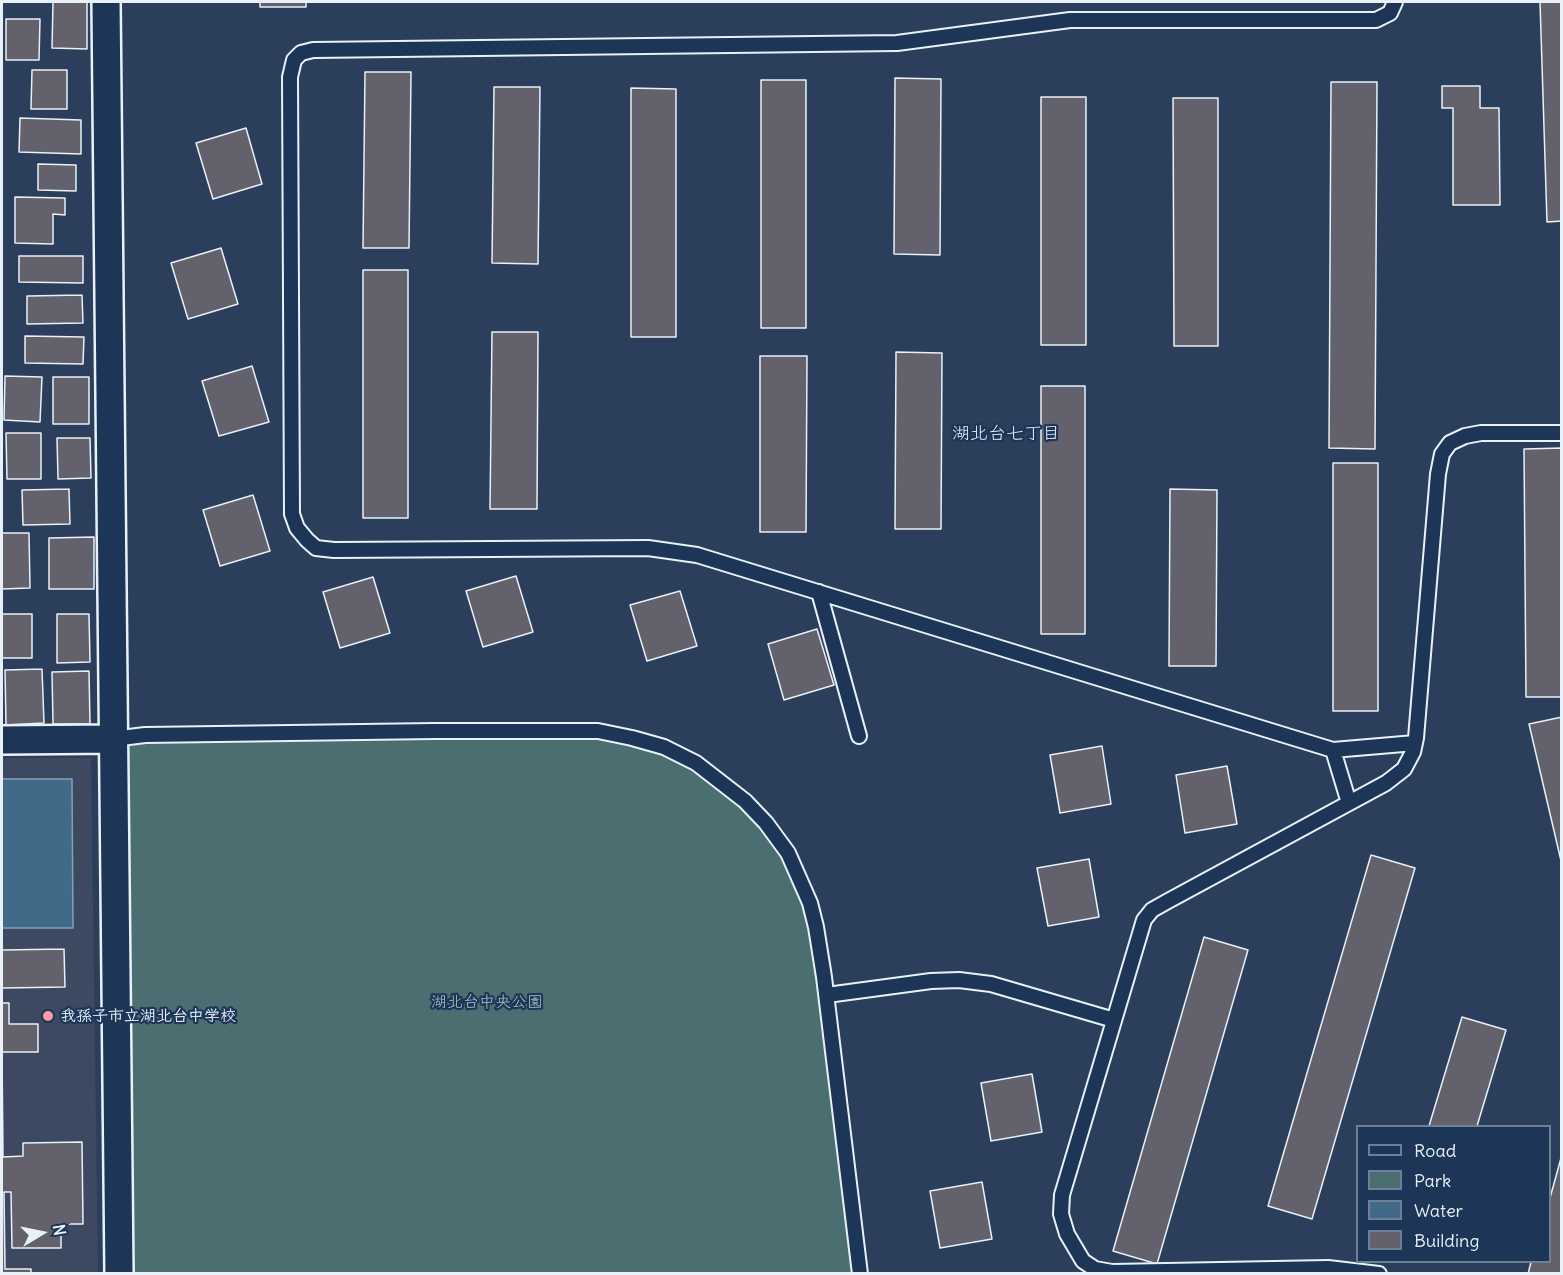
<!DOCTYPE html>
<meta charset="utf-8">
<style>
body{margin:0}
#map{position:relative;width:1563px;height:1275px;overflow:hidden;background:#2b3e5b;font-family:Delius,sans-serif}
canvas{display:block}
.frame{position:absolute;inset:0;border:3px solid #e8f1f8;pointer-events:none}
.legend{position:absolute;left:1356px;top:1125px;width:195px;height:138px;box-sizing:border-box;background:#1d3557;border:2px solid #6e8097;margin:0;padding:8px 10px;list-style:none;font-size:18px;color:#e8f1f8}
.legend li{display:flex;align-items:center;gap:12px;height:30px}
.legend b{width:30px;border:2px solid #6e8097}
.north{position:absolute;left:12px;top:1203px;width:60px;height:60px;-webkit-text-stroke:4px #1d3557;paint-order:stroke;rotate:80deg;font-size:16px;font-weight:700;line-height:24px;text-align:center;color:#e8f1f8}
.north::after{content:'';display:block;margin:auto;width:21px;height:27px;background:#e8f1f8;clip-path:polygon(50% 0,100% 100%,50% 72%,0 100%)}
</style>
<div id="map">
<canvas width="1563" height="1275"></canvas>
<div class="frame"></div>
<ul class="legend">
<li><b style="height:8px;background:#1d3557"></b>Road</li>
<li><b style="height:16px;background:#4b6e70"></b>Park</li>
<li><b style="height:16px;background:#406a88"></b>Water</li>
<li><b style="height:16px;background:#63626c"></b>Building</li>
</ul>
<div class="north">N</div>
</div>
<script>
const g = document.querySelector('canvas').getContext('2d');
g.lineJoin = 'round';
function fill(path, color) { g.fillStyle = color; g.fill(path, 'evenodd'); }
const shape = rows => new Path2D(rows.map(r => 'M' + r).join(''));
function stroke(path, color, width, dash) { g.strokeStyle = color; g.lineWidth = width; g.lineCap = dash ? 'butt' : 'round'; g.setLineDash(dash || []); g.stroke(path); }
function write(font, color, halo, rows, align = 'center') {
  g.font = font + ' Delius,"Klee One",sans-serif'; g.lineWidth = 4.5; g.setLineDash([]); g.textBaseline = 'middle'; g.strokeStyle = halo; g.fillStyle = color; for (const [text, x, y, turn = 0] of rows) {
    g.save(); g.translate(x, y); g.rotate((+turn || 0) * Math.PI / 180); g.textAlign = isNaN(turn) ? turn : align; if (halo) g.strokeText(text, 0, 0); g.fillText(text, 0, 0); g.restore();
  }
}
fill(shape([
 [2,758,91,758,98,1273,2,1273]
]), '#3c4960');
fill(shape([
 [566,730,664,747,766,823,810,903,860,1273,119,1273,113,739]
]), '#4b6e70');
const water = shape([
 [2,779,72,779,73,928,2,928,2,779]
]);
fill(water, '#406a88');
stroke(water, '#83a0b5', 1.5);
const building = shape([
 [53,2,87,2,87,49,52,48,53,2],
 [260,2,306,2,306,7,260,7,260,2],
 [1540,2,1562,2,1562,221,1547,222,1540,2],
 [6,19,40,19,39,60,6,60,6,19],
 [32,70,67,70,67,109,31,109,32,70],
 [365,72,411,72,409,248,363,248,365,72],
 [895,78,941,79,940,255,894,254,895,78],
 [761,80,806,80,806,328,761,328,761,80],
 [1331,82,1377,82,1375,449,1329,448,1331,82],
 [1442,86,1480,86,1480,108,1499,108,1500,205,1453,205,1453,108,1442,108,1442,86],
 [494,87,540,87,538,264,492,263,494,87],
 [631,88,676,89,676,337,631,337,631,88],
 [1041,97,1086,97,1086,345,1041,345,1041,97],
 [1173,98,1218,98,1218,346,1174,346,1173,98],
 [20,118,81,120,81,154,19,152,20,118],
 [246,128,262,184,213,199,196,143,246,128],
 [38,164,76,165,76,191,38,190,38,164],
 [15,197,65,198,65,215,53,214,53,244,15,243,15,197],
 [221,248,238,304,188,319,171,263,221,248],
 [19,256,83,256,83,283,19,282,19,256],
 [363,270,408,270,408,518,363,518,363,270],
 [82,295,83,323,27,324,27,296,82,295],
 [492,332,538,332,537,509,490,509,492,332],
 [25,336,84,337,83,364,25,363,25,336],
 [896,352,942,353,941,529,895,529,896,352],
 [760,356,807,356,806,532,760,532,760,356],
 [252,366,269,422,219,436,202,381,252,366],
 [5,376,42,377,40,422,4,420,5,376],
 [53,377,89,377,89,424,53,424,53,377],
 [1041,386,1085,386,1085,634,1041,634,1041,386],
 [6,433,41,433,41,479,7,479,6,433],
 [57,438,90,438,91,478,58,479,57,438],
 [1562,448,1562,697,1526,697,1524,449,1562,448],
 [1333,463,1378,463,1378,711,1333,711,1333,463],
 [69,489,70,524,23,525,22,490,69,489],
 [1170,489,1217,490,1216,666,1169,666,1170,489],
 [253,495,270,551,220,566,203,510,253,495],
 [2,533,29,533,30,588,2,589,2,533],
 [94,537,94,589,49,589,49,538,94,537],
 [516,576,533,632,483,647,466,591,516,576],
 [373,577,390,633,340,648,323,592,373,577],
 [680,591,697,646,647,661,630,605,680,591],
 [2,614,32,614,32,658,2,658,2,614],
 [57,614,89,614,90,662,57,663,57,614],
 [817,629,834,685,784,700,768,644,817,629],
 [42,669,44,723,6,725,5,670,42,669],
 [89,671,90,724,53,724,52,672,89,671],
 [1562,717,1562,865,1529,724,1562,717],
 [1102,746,1111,804,1060,813,1050,755,1102,746],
 [1227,766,1237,824,1185,833,1176,775,1227,766],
 [1371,855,1415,868,1312,1219,1268,1206,1371,855],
 [1089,859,1099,917,1048,926,1037,868,1089,859],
 [1204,937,1248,950,1157,1264,1113,1251,1204,937],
 [64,949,65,987,2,988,2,950,64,949],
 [2,1003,9,1003,9,1024,38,1024,38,1052,2,1052,3,1157,23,1156,23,1143,82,1142,83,1224,61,1224,61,1248,12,1248,11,1192,4,1192,5,1269,31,1269,31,1274,2,1274,2,1003],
 [1462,1017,1506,1030,1477,1126,1429,1126,1462,1017],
 [1032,1074,1042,1132,991,1141,981,1083,1032,1074],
 [1561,1158,1562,1274,1528,1274,1531,1262,1550,1262,1550,1198,1561,1158],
 [982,1182,992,1239,940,1248,930,1191,982,1182]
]);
fill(building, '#63626c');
stroke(building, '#e8f1f8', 1.5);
const lane = shape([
 [1395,2,1390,13,1376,20,1070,20,897,43,313,50,301,53,294,60,290,77,292,514,297,528,307,540,316,548,334,550,648,548,697,555,1333,750,1415,743],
 [819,592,859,736],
 [113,739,145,735,434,731,598,731,632,738,664,747,696,763,745,801,766,823,788,853,810,903,816,927,824,977,860,1274],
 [1333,750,1349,803],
 [827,995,931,981,959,980,991,984,1114,1020],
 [1379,1274,1328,1268,1112,1272,1095,1269,1083,1261,1067,1234,1061,1214,1062,1195,1144,920,1152,910,1168,901,1386,783,1404,769,1413,752,1416,738,1438,474,1442,454,1450,443,1465,436,1481,433,1562,433]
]);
const street = shape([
 [106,2,119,1274],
 [2,740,113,739]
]);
stroke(lane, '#e8f1f8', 18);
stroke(street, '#e8f1f8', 32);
stroke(lane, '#1d3557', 14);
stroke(street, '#1d3557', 27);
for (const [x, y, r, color] of [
 [48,1016,6,"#ff9aa2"]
]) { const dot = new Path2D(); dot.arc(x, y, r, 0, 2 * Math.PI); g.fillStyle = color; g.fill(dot); stroke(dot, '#1d3557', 2); }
write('16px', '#b1c3c8', '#1d3557', [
 ["湖北台中央公園",487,1002]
]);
write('bold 16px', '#e8f1f8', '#1d3557', [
 ["我孫子市立湖北台中学校",60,1016]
], 'left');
write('18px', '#e8f1f8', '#1d3557', [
 ["湖北台七丁目",1006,434]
]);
</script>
